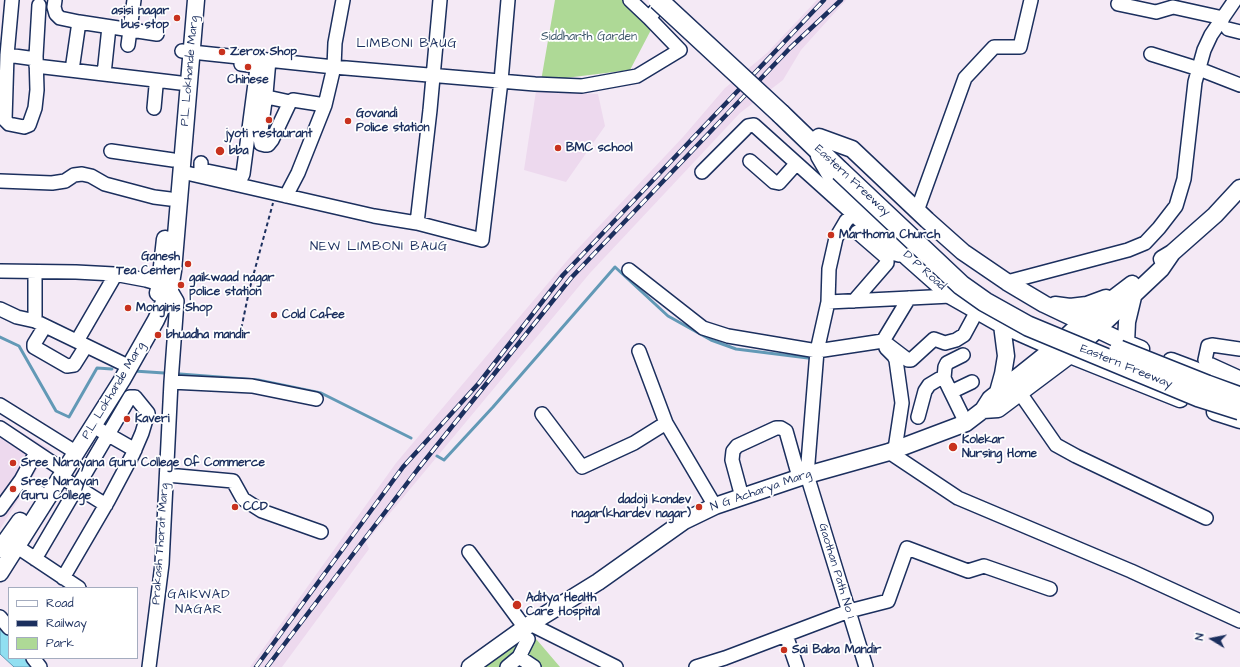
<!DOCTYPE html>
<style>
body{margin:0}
#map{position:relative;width:1240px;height:667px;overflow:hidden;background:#f4e9f5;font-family:"Architects Daughter",sans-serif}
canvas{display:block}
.legend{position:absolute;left:8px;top:587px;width:130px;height:72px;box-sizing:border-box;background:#fff;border:1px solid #a4acbf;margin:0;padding:5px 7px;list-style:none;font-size:12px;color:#1b2f5e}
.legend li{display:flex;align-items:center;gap:8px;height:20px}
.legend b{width:20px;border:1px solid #a4acbf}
.north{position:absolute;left:1192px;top:619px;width:40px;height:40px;-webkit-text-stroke:3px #fff;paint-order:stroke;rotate:280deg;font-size:11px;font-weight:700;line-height:16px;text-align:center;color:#1b2f5e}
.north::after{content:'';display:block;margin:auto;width:14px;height:18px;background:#1b2f5e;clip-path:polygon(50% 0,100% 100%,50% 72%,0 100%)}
</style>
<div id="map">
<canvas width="1240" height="667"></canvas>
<ul class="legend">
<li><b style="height:5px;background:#fff"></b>Road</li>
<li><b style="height:5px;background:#1b2f5e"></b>Railway</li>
<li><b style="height:11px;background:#aed996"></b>Park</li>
</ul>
<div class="north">N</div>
</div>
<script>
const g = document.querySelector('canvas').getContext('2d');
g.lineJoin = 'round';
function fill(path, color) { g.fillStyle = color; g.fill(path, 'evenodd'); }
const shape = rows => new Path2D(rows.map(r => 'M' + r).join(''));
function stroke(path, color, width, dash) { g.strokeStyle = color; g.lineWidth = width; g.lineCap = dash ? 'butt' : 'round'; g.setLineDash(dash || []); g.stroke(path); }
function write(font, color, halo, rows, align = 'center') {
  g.font = font + ' "Architects Daughter",sans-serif'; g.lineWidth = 3.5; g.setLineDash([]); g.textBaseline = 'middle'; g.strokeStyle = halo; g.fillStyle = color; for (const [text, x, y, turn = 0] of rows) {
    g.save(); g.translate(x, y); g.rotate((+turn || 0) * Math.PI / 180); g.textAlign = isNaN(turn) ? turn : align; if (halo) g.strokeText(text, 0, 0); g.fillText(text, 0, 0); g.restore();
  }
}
fill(shape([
 [817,0,846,0,801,50,783,80,740,113,590,273,366,542,369,549,282,667,250,667,396,463,571,256,683,137,725,88,767,53],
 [536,91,598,94,605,126,566,182,524,170],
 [0,420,50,449,0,529]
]), '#edd9ee');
fill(shape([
 [555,0,623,0,652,28,630,70,541,81],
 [531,633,560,667,481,667]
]), '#aed996');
const water = shape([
 [0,626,9,636,9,658,28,658,36,667,14,667,0,654,0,626]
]);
fill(water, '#91dff1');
stroke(water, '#6299b6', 1);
stroke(shape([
 [0,337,19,346,56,411,69,417,97,368,112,369],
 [134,371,164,373],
 [180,374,258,380,321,393,411,438],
 [437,456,444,460,493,407,615,267,668,316,711,340,736,349,808,358]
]), '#6299b6', 3);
const minor = shape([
 [12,0,7,55,5,120,9,124,24,127,29,125,35,108,37,90,36,56,39,5],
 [55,0,54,7,56,14,60,18,79,22],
 [630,0,649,18],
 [1118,4,1156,12,1173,7,1223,18],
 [1228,29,1240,32],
 [128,45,134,0],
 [182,51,334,67,535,84,582,86,637,76,680,50,649,18,664,0],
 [1151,54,1199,69,1240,85],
 [7,55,36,59],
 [269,60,266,94,267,97,290,102],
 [36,66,180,83],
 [72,70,79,22,157,34],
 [104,74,109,27],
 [266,94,260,138,261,144,265,145,268,145,272,140,290,102,293,100,325,105],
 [154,108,156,86],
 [111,151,173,160],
 [750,161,774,182,779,183,796,164],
 [201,163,201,168,202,170,241,178,243,174,257,68,255,66,241,64],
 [182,172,374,216,417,223,482,240,501,81,508,0],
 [702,172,748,126,754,125,853,214],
 [0,181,52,183,65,181,74,175,82,174,91,176,105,184,154,197,170,199],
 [286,196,298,173,325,105,334,67,335,43,343,0],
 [917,211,965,78,994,47,1020,47,1031,0],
 [417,223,430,110,440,0],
 [629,270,703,328,728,336,817,351,883,341,908,360,911,360,934,339,945,343,956,340,964,335,977,311],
 [0,271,76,272,114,274,146,280,160,284,170,289,177,301,171,382,162,564,149,667],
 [35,272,35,321,130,367],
 [1007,282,1128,250,1145,243,1159,228,1176,206,1184,179,1195,82,1204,50,1211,35,1235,0],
 [854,301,887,263,887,258,857,232],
 [828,302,829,269,836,238,846,221,853,214,892,253,899,255],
 [0,309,17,317,35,321],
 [45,326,34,344,34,347,67,366,74,365,86,346],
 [77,341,113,279,114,274],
 [883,341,909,298],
 [886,348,894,356,896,360,902,403,895,449],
 [1240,349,1212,345,1208,346,1205,360,1207,363,1240,378],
 [639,351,666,423,715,506],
 [963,355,947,363,945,367,944,378,966,423],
 [171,382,252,386,316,399],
 [951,392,972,382],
 [1020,393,1056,445,1076,456,1206,518],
 [0,405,77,453],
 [542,414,582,467,634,443,666,423],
 [918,417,925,391,929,385,939,379,944,378],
 [0,428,57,466],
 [100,430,135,450],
 [889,452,958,498,1131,571,1240,621],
 [33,458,21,480,40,493],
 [167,475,233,481,243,499,262,511,321,532],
 [61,477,106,505],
 [742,497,732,460,733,451,737,446,776,428,781,428,786,431,799,477],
 [0,509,21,480],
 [16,546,79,588],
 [469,552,525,628],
 [35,559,130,397,135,397,148,413,142,433,133,454,108,501,63,578],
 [0,617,9,628],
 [530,624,616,667],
 [786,635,797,667],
 [519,657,534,667],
 [33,658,40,667],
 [507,667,519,657,528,639],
 [696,667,725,658,849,611,888,601,907,548,968,571,984,566,1050,589],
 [866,667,807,475,817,351,828,302,951,296]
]);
const major = shape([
 [819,137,852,149,927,220,963,252,1007,282,1044,304,1126,343,1141,349],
 [819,156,833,180,907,257,951,296,1002,325,1070,355,1180,399],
 [1162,259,1172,253,1215,215,1240,188],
 [158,293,160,284,165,239],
 [1055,305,1070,307,1087,305,1106,298],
 [1126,343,1127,322,1133,297],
 [1171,361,1240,387],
 [998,392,1003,374,1006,356,1002,325],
 [983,410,990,399,1054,348,1082,322,1132,284],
 [1215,412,1240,420],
 [0,549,20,521],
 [0,573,122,380,156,320,170,289,173,271,196,0],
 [470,667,530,624,598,582,684,521,715,506,807,475,889,452,966,423,983,410,998,409,1070,355,1161,269,1172,253]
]);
const highway = shape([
 [781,114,840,171]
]);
stroke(minor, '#1b2f5e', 16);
stroke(major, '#1b2f5e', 19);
stroke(highway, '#1b2f5e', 22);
stroke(shape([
 [240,335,249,291,273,203]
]), '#1b2f5e', 2, [4, 3]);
stroke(minor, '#fff', 13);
stroke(major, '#fff', 16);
stroke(highway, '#fff', 19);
const rail = shape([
 [256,667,403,467,479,383,563,275,824,0],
 [267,667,418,469,571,278,790,48,841,0]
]);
stroke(rail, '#1b2f5e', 4.5);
stroke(rail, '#fff', 3, [9]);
const highwayBridge = shape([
 [658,0,781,114],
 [840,171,961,285,985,302,1028,326,1199,397,1240,410],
 [1119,350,1207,385,1240,397]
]);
stroke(highwayBridge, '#1b2f5e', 22, []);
stroke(highwayBridge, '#fff', 19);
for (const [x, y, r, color] of [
 [177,18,4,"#c8321e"],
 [222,52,4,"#c8321e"],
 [248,67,4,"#c8321e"],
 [269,120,4,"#c8321e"],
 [348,121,4,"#c8321e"],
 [558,148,4,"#c8321e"],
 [220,151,5,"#c8321e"],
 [831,235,4,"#c8321e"],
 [188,264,4,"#c8321e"],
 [181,285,4,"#c8321e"],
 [128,308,4,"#c8321e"],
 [274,315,4,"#c8321e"],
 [158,335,4,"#c8321e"],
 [127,419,4,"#c8321e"],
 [953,447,5,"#c8321e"],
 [13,463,4,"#c8321e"],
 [13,489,4,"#c8321e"],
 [235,507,4,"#c8321e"],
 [699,507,4,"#c8321e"],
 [517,605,5,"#c8321e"],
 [784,650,4,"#c8321e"]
]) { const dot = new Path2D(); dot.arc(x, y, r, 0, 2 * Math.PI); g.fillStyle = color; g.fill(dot); stroke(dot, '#fff', 1.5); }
write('bold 12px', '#1b2f5e', '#fff', [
 ["asisi nagar",169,11,"right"],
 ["bus stop",169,25,"right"],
 ["Zerox Shop",230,52],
 ["Chinese",248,80,"center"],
 ["Govandi",356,114],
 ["Police station",356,128],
 ["jyoti restaurant",269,134,"center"],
 ["BMC school",566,148],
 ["bba",229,151],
 ["Marthoma Church",839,235],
 ["Ganesh",180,257,"right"],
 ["Tea Center",180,271,"right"],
 ["gaikwaad nagar",189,278],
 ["police station",189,292],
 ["Monginis Shop",136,308],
 ["Cold Cafee",282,315],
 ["bhuadha mandir",166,335],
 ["Kaveri",135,419],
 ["Kolekar",962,440],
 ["Nursing Home",962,454],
 ["Sree Narayana Guru College Of Commerce",21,463],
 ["Sree Narayan",21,482],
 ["Guru College",21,496],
 ["dadoji kondev",691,500,"right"],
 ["nagar(khardev nagar)",691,514,"right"],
 ["CCD",243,507],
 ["Aditya Health",526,598],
 ["Care Hospital",526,612],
 ["Sai Baba Mandir",792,650]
], 'left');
write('12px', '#405a6c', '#fff', [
 ["Siddharth Garden",589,37]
]);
write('12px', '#1b2f5e', '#fff', [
 ["P.L. Lokhande Marg",190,71,-85],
 ["Eastern Freeway",852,181,43],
 ["D P Road",924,271,42],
 ["Eastern Freeway",1126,367,22],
 ["P.L. Lokhande Marg",114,391,-59],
 ["N G Acharya Marg",761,491,-19],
 ["Prakash Thorat Marg",161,544,-86],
 ["Gaothan Path No 1",836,571,73]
]);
g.letterSpacing = '1px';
write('13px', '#1b2f5e', '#fff', [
 ["LIMBONI BAUG",407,44],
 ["NEW LIMBONI BAUG",379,247],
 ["GAIKWAD",199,595],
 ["NAGAR",199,610]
]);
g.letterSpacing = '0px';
</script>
